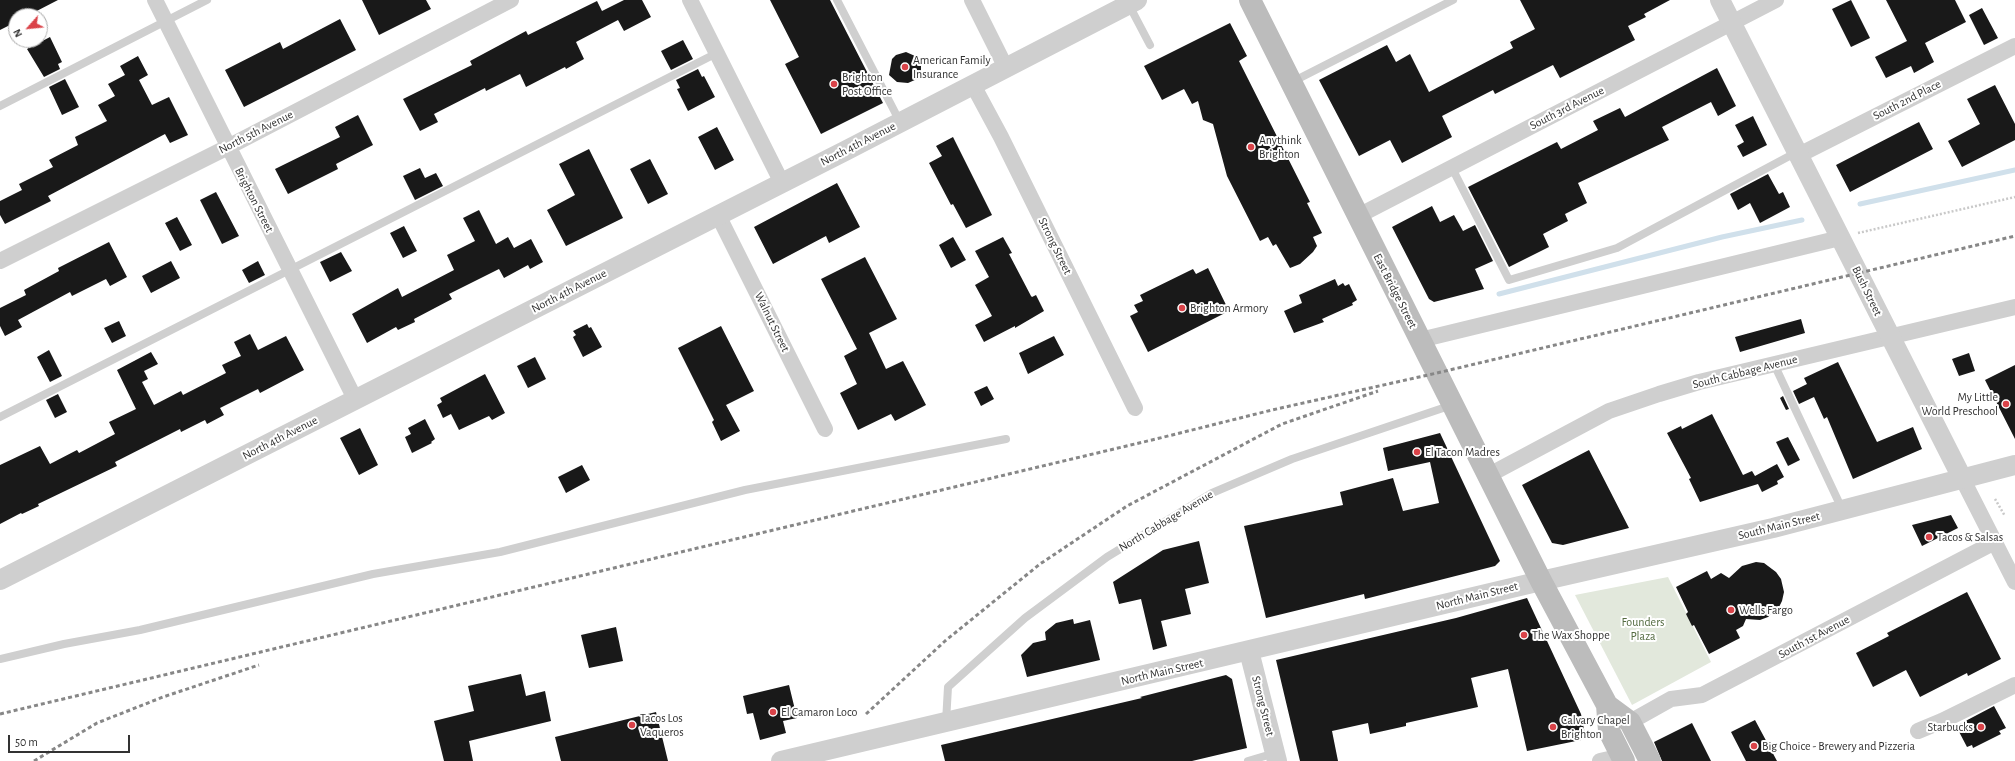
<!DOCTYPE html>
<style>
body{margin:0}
#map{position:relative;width:2015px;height:761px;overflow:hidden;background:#fff;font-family:"Alegreya Sans",sans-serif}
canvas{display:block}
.north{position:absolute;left:8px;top:8px;width:40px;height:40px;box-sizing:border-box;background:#fff;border:1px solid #adadad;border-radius:50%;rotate:243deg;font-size:11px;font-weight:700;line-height:16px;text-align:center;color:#323232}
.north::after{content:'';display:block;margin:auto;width:14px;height:18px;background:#da4349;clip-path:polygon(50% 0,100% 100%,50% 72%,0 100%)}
.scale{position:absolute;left:8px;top:735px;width:122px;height:18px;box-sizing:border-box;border:2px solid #323232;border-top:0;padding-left:5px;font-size:12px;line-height:14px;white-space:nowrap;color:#323232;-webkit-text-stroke:3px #fff;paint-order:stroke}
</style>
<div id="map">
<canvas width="2015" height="761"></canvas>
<div class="north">N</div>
<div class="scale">50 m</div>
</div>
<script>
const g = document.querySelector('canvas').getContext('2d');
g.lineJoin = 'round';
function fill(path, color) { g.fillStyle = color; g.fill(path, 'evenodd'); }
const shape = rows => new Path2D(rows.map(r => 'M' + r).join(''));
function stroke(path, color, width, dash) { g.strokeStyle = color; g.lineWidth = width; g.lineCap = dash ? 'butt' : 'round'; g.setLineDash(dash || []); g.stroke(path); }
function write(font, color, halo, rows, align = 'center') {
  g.font = font + ' "Alegreya Sans",sans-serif'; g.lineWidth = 4; g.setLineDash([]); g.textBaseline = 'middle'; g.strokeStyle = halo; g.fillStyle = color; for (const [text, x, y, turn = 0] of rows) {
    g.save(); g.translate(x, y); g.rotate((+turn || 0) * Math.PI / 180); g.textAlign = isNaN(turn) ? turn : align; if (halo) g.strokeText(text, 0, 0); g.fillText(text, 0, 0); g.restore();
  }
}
fill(shape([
 [1668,577,1711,662,1632,705,1575,595]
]), '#e2e8dc');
stroke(shape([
 [1860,204,2015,170],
 [1499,294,1722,237,1802,220]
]), '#d0e0eb', 5);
fill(shape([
 [0,0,58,0,27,16,16,16,16,22,0,30],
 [362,0,426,0,431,9,379,35],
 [624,0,642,0,651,17,624,31,618,20,576,42,584,59,566,69,565,67,526,87,520,74,486,91,485,88,434,114,438,122,420,131,403,99,472,65,470,61,526,31,528,35,597,1,602,11],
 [770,0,830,0,883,103,821,134,785,64,799,57],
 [1520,0,1670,0,1644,14,1646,17,1628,26,1635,40,1560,78,1553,65,1495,94,1493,90,1442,116,1452,137,1402,163,1390,140,1359,156,1319,80,1387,45,1396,62,1410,54,1429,92,1513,48,1510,42,1535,29],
 [1851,0,1870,38,1851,47,1832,9],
 [1886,0,1955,0,1966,22,1925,43,1934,62,1914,73,1911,66,1886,78,1875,57,1907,41],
 [1982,8,1998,38,1984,45,1969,15],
 [340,19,356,50,244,107,225,70,280,42,283,49],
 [1230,23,1247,56,1239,61,1310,202,1307,203,1322,233,1313,237,1317,246,1313,252,1300,264,1290,268,1276,244,1273,246,1268,237,1260,241,1227,176,1213,124,1203,120,1198,101,1192,104,1184,89,1162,100,1144,66],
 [50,37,62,62,58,64,60,69,44,77,27,49],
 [683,40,693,59,671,70,661,51],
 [906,52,915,56,921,65,921,70,917,79,908,83,897,82,889,75,892,59,896,55],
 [138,56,148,75,139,80,152,105,169,97,188,135,170,143,165,134,48,196,51,201,5,224,0,215,0,201,22,190,19,184,53,167,49,160,78,145,75,137,107,121,98,105,115,96,108,84,125,75,120,66],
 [1717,68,1736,106,1718,116,1711,102,1662,127,1669,140,1578,183,1587,203,1565,214,1568,221,1543,234,1549,247,1509,267,1468,187,1557,142,1561,149,1598,130,1593,121,1620,108,1625,117],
 [698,69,702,77,704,76,715,97,688,111,677,89,680,88,676,80],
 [65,79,79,107,62,115,49,87],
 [1995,85,2015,124,2015,140,1962,167,1948,141,1980,124,1967,99],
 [358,115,373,145,336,164,338,169,288,194,275,169,340,137,335,127],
 [1753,116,1767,145,1743,157,1737,146,1744,142,1735,125],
 [1919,122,1933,149,1850,192,1836,165],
 [717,127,734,160,715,170,698,137],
 [953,137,992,215,966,228,953,204,951,205,929,163,942,156,936,146],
 [589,149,623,218,566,246,547,210,575,195,559,164],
 [650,159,668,194,648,204,630,169],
 [420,168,425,178,436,173,443,186,415,200,403,176],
 [1768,174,1779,194,1783,192,1790,207,1760,223,1750,203,1738,210,1730,194],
 [837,183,860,227,829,243,826,236,773,264,754,227],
 [216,192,239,236,222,244,200,200],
 [1432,206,1440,222,1454,215,1463,231,1475,225,1493,261,1475,269,1484,289,1434,302,1429,299,1392,227],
 [479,210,496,244,508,237,514,248,531,239,543,262,530,269,528,265,504,278,499,269,449,294,452,299,414,319,415,322,398,330,396,327,367,343,352,314,398,288,402,297,454,270,447,255,475,241,463,218],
 [177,217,192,245,180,251,165,223],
 [404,226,417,251,403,258,390,233],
 [953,237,966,260,951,268,939,245],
 [1003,237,1012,253,1009,254,1031,296,1032,297,1036,295,1044,311,1015,328,1015,326,984,342,975,325,992,316,975,285,989,277,975,251],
 [109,242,127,277,110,286,106,279,72,296,70,292,18,320,22,327,5,336,0,326,0,308,26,295,24,290,59,271,58,268],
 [341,252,352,271,330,282,320,262],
 [865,257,897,319,869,333,886,369,903,361,926,405,895,421,891,414,858,430,840,393,857,384,844,356,857,349,821,279],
 [171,261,180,278,151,293,142,276],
 [258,261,265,275,249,283,242,270],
 [1208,268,1229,311,1148,352,1130,316,1138,312,1134,305,1143,301,1140,295,1193,269,1196,274],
 [1335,279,1338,286,1343,283,1345,286,1349,284,1357,300,1352,303,1353,305,1322,319,1324,322,1294,333,1284,311,1302,303,1299,295],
 [1801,319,1805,333,1740,352,1735,337],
 [119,321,126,336,112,343,104,328],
 [587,324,589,328,591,327,602,347,583,357,573,337,576,335,573,331],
 [721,326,754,391,726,405,740,431,721,441,712,422,714,420,678,348],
 [250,334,258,350,286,336,304,370,260,393,258,389,220,408,224,415,207,424,205,420,181,432,180,429,115,462,117,466,38,504,39,506,22,514,21,513,0,524,0,465,40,446,50,464,77,450,79,453,115,434,109,422,136,409,117,370,151,352,158,364,144,371,148,379,142,382,154,405,181,391,183,395,226,373,222,365,241,356,234,342],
 [1054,336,1064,355,1028,374,1019,353],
 [49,350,62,376,50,382,37,357],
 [1969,353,1975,371,1959,376,1952,359],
 [535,357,546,379,528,388,517,366],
 [1838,362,1877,442,1913,427,1922,449,1853,479,1827,417,1824,419,1814,397,1799,404,1793,391,1807,384,1804,378],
 [2015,365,2015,439,1985,380],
 [485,374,505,413,492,420,489,416,459,430,451,414,443,418,437,405,442,402,440,398],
 [987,386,994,399,981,406,974,392],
 [58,394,67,412,55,418,46,400],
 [1783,396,1789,409,1786,410,1780,398],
 [1712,414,1743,475,1752,471,1755,476,1777,464,1784,477,1777,481,1778,484,1762,492,1758,484,1700,502,1689,479,1691,478,1667,433,1681,426,1682,429],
 [425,419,435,439,431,442,432,443,412,453,405,437,411,434,408,428],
 [360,428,378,465,359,475,340,438],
 [1440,433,1500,561,1495,566,1365,599,1364,594,1266,618,1244,526,1343,505,1340,492,1393,478,1403,511,1439,503,1430,462,1388,471,1383,448],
 [1788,437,1800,460,1788,466,1776,442],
 [1589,450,1629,528,1563,545,1552,543,1522,485],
 [582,465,590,480,566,493,558,477],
 [1951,515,1958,528,1922,546,1912,525],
 [1199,541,1209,583,1185,589,1191,614,1161,621,1167,646,1153,650,1141,599,1119,604,1113,582,1163,550],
 [1756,562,1764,563,1776,572,1781,579,1784,592,1782,601,1779,607,1768,617,1760,620,1746,619,1743,626,1736,630,1740,638,1709,654,1694,625,1692,626,1686,614,1688,612,1676,587,1707,571,1711,579,1721,573,1729,578,1742,566],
 [1967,592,2001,659,1968,676,1967,673,1920,697,1906,670,1873,687,1856,653,1889,636,1887,633],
 [1527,598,1581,714,1586,739,1527,751,1508,669,1471,678,1478,707,1406,723,1406,726,1370,734,1368,723,1332,731,1338,761,1300,761,1276,660,1456,618],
 [1073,619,1074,624,1090,620,1100,660,1027,677,1021,655,1033,643,1046,640,1045,632,1056,623],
 [616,627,623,661,589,668,581,635],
 [521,674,526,696,545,691,551,721,469,741,473,761,444,761,434,721,474,711,468,686],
 [1226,675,1232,679,1247,748,1192,761,945,761,941,745,1142,698,1140,697],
 [789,685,797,718,783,721,786,733,760,740,753,713,747,714,743,696],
 [1994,706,2006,728,1999,731,2001,734,1973,748,1972,745,1967,747,1956,726],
 [656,712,668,761,561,761,555,737],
 [1755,720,1777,761,1746,761,1731,732],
 [1692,723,1711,761,1662,761,1654,742]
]), '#191919');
stroke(shape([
 [1858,233,2015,197],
 [1995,499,2005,516]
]), '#c9c9c9', 2.5, [2, 2]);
stroke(shape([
 [837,0,900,122],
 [1129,5,1150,45],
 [1292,82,1453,0],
 [0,106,207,0],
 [1452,168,1509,280,1617,248,1797,152],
 [1774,364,1842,509],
 [0,417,717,53],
 [0,659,64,644,140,630,373,574,500,552,745,490,1006,439],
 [946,722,948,687,1025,618,1107,557,1212,493,1292,459,1452,405],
 [1248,761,1275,753]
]), '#cfcfcf', 8);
stroke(shape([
 [155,0,355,399],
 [690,0,782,183],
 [972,0,1006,68],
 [973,85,1001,137,1135,408],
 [1799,155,2015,46],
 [718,215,825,429],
 [1358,216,1776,0],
 [0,261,228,147,511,0],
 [1420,340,1840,238],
 [1489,475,1609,411,1659,394,1699,382,2015,307],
 [1962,478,2015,582],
 [1630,722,1671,699,1702,695,1995,542],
 [1918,731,1942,721,2015,685],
 [1600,761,1622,756]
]), '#cfcfcf', 16);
stroke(shape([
 [1720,0,1962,478],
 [0,580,845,151,1137,0],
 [1249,651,1277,761],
 [781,761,1541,581,1773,528,2015,465]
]), '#cfcfcf', 20);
stroke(shape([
 [1250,0,1541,581,1607,705,1630,722,1650,761],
 [1607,705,1609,731,1624,761]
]), '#bcbcbc', 22);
stroke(shape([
 [0,714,1156,439,1272,410,1437,373,2015,236],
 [866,714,945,641,1040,564,1127,506,1282,424,1378,391],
 [34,761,97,723,163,697,259,665]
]), '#878787', 3, [4, 3]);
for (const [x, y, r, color] of [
 [905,67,4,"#da4349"],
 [834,84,4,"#da4349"],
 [1251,147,4,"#da4349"],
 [1182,308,4,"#da4349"],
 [2006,404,4,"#da4349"],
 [1417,452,4,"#da4349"],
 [1929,537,4,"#da4349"],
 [1731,610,4,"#da4349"],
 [1524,635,4,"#da4349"],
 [773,712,4,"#da4349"],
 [632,725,4,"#da4349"],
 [1553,727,4,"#da4349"],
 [1981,727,4,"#da4349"],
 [1754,746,4,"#da4349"]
]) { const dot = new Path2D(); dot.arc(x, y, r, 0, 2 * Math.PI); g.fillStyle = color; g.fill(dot); stroke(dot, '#fff', 1.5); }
write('12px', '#323232', '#fff', [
 ["American Family",913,60],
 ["Insurance",913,74],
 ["Brighton",842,77],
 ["Post Office",842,91],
 ["Anythink",1259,140],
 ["Brighton",1259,154],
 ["Brighton Armory",1190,308],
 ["My Little",1998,397,"right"],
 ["World Preschool",1998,411,"right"],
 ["El Tacon Madres",1425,452],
 ["Tacos & Salsas",1937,537],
 ["Wells Fargo",1739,610],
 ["The Wax Shoppe",1532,635],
 ["El Camaron Loco",781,712],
 ["Tacos Los",640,718],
 ["Vaqueros",640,732],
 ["Calvary Chapel",1561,720],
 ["Brighton",1561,734],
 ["Starbucks",1973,727,"right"],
 ["Big Choice - Brewery and Pizzeria",1762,746]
], 'left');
write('12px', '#323232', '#fff', [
 ["South 2nd Place",1907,100,-27],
 ["South 3rd Avenue",1567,108,-27],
 ["North 5th Avenue",256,132,-27],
 ["North 4th Avenue",858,144,-27],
 ["Brighton Street",254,200,63],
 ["Strong Street",1055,246,64],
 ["North 4th Avenue",569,291,-27],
 ["East Bridge Street",1395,291,63],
 ["Bush Street",1867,291,64],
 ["Walnut Street",772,322,64],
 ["South Cabbage Avenue",1745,372,-14],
 ["North 4th Avenue",280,438,-27],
 ["North Cabbage Avenue",1166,521,-31],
 ["South Main Street",1779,526,-14],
 ["North Main Street",1477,596,-14],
 ["South 1st Avenue",1814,637,-28],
 ["North Main Street",1162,672,-13],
 ["Strong Street",1263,706,76]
]);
write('12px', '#546b41', '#fff', [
 ["Founders",1643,622],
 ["Plaza",1643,636]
]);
</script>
